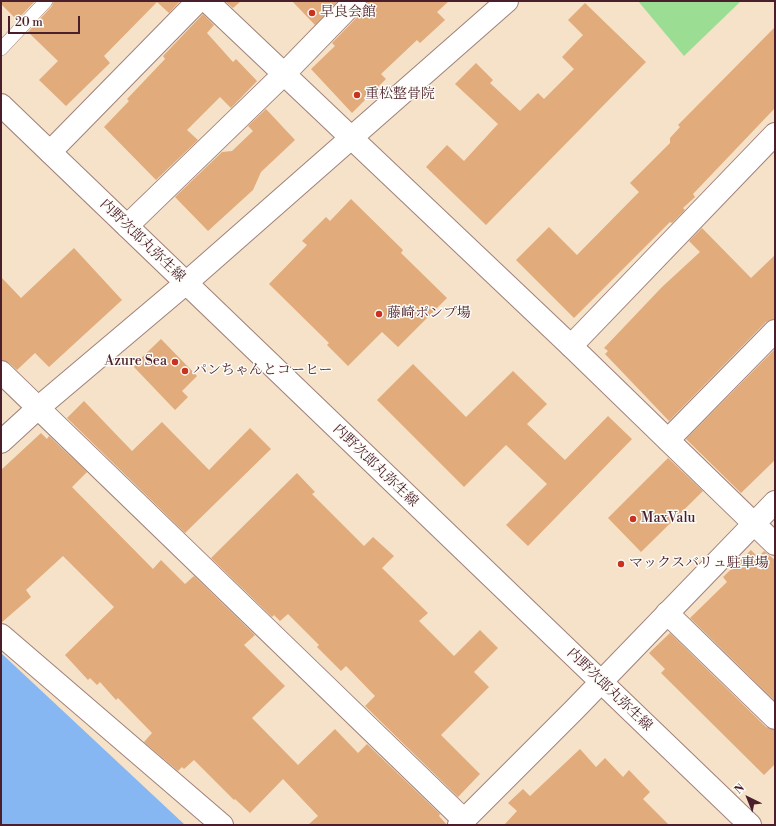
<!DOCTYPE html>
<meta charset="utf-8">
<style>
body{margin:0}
#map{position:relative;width:776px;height:826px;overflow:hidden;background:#f5e2c8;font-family:"Libre Bodoni",serif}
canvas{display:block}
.frame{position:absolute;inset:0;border:2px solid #4a1f2b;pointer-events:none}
.north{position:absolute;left:728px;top:778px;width:40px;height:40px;-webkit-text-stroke:3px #fdfcf7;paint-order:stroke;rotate:317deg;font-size:11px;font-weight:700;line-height:16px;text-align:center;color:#4a1f2b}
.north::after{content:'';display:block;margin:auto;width:14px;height:18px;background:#4a1f2b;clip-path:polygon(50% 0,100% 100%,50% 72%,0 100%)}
.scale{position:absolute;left:8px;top:16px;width:72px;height:18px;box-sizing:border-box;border:2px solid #4a1f2b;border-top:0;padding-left:5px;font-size:12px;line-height:14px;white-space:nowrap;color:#4a1f2b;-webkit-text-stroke:3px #fdfcf7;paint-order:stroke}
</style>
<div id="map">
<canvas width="776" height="826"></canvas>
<div class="frame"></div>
<div class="north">N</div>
<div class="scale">20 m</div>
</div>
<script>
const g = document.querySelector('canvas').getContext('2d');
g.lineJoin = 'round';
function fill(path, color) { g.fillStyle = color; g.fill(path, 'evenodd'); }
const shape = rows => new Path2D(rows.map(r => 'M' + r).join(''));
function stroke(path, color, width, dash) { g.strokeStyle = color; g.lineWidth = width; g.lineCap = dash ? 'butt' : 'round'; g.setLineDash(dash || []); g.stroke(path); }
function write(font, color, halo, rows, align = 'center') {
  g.font = font + ' "Libre Bodoni","Noto Serif JP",serif'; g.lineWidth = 3; g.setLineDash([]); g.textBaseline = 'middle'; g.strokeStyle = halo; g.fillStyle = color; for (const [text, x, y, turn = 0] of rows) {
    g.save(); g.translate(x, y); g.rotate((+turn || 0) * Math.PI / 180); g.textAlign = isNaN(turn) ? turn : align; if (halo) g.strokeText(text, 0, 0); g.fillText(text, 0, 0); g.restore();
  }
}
fill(shape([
 [638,1,741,1,684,56]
]), '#9bdd93');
fill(shape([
 [1,653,185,825,1,825]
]), '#86b7f2');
fill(shape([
 [1,1,35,1,17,20,1,4],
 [54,1,180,1,169,13,157,2,104,56,110,63,66,106,39,80,58,61,28,32,52,6],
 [225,1,241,1,233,8],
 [292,1,338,1,315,25],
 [367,1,449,1,437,12,445,20,420,43,417,40,381,74,386,79,352,113,311,69,335,46,332,43,364,10],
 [585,3,646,62,486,225,426,167,447,145,464,161,498,124,455,84,476,63,493,80,490,83,520,111,538,93,544,99,574,69,562,57,583,35,568,20],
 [203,14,214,25,207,33,233,62,236,59,257,81,231,108,220,97,187,130,198,140,156,180,104,127,129,101,127,99,165,59,163,56],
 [775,27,775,108,693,194,695,197,683,208,685,210,672,223,670,222,574,318,516,260,549,227,577,255,639,192,630,183,670,143,670,138,680,127,678,125],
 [266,109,295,140,261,172,253,190,208,231,175,197,222,152,232,151,253,131,248,126],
 [351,199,403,250,401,253,447,298,398,347,382,332,348,366,327,345,329,343,269,284,307,245,302,241,326,217,330,221],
 [702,228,751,278,775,255,775,319,766,322,669,421,605,354,608,351,604,348,662,287,700,252,689,241],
 [74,248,122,300,49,367,35,353,17,370,9,363,1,360,1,277,21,298],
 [161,339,197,376,182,391,188,397,175,410,133,366],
 [775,349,775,460,741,493,686,439],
 [413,364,466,417,513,371,547,404,527,424,565,460,608,416,632,439,528,546,506,525,547,484,506,445,464,487,377,400],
 [84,401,132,451,162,422,209,470,250,428,271,449,185,533,67,418],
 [41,433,47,439,49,436,87,472,72,487,153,569,161,560,185,584,194,576,255,635,244,645,285,686,252,718,298,765,335,729,358,753,367,744,440,814,439,816,447,825,308,825,318,816,283,779,250,813,235,799,234,800,194,760,184,769,182,767,178,771,144,742,152,733,118,698,116,700,100,682,97,685,90,678,88,680,65,655,114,607,63,556,26,590,31,597,1,623,1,470],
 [668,458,703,491,641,552,608,518],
 [297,473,315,492,312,494,364,546,373,537,394,556,382,568,428,613,419,621,454,656,480,630,498,648,474,672,489,687,441,735,480,774,458,797,365,706,375,696,346,666,341,671,317,647,319,645,288,614,280,621,274,615,272,617,211,558],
 [751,550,758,557,764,551,775,560,775,701,690,618,727,582,723,577],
 [670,633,766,727,775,730,775,764,764,775,661,673,665,669,649,653],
 [580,749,596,767,605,758,623,777,629,770,650,792,643,799,669,825,504,825,517,811,508,803,523,789,530,796]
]), '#e1ab7b');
const lane = shape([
 [1,49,46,1]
]);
const street = shape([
 [50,152,198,1],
 [127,226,285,73,355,1],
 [571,346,775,134],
 [1,372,464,820],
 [668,440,775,331],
 [667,613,775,718],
 [1,635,222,825]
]);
const secondary = shape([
 [207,1,571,346,775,544],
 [1,105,750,825],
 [1,442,38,408,186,283,507,1],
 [459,825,575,709,775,502]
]);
stroke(lane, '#a0807a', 14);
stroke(street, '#a0807a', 24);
stroke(secondary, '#a0807a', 24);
stroke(lane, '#fff', 13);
stroke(street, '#fff', 22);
stroke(secondary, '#fff', 22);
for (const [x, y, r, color] of [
 [312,13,4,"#c8321e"],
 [357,95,4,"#c8321e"],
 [379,314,4,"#c8321e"],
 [175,362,4,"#c8321e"],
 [185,371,4,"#c8321e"],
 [633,519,4,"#c8321e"],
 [621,564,4,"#c8321e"]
]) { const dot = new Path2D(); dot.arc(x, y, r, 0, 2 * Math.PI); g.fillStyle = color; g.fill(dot); stroke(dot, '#fdfcf7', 1.5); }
write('14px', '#4a1f2b', '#fdfcf7', [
 ["早良会館",320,13],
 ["重松整骨院",365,95],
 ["藤崎ポンプ場",387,314],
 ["Azure Sea",167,362,"right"],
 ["パンちゃんとコーヒー",193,371],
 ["MaxValu",641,519],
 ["マックスバリュ駐車場",629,564]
], 'left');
write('14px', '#4a1f2b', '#fdfcf7', [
 ["内野次郎丸弥生線",142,241,44],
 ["内野次郎丸弥生線",375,466,44],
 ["内野次郎丸弥生線",609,690,44]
]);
</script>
